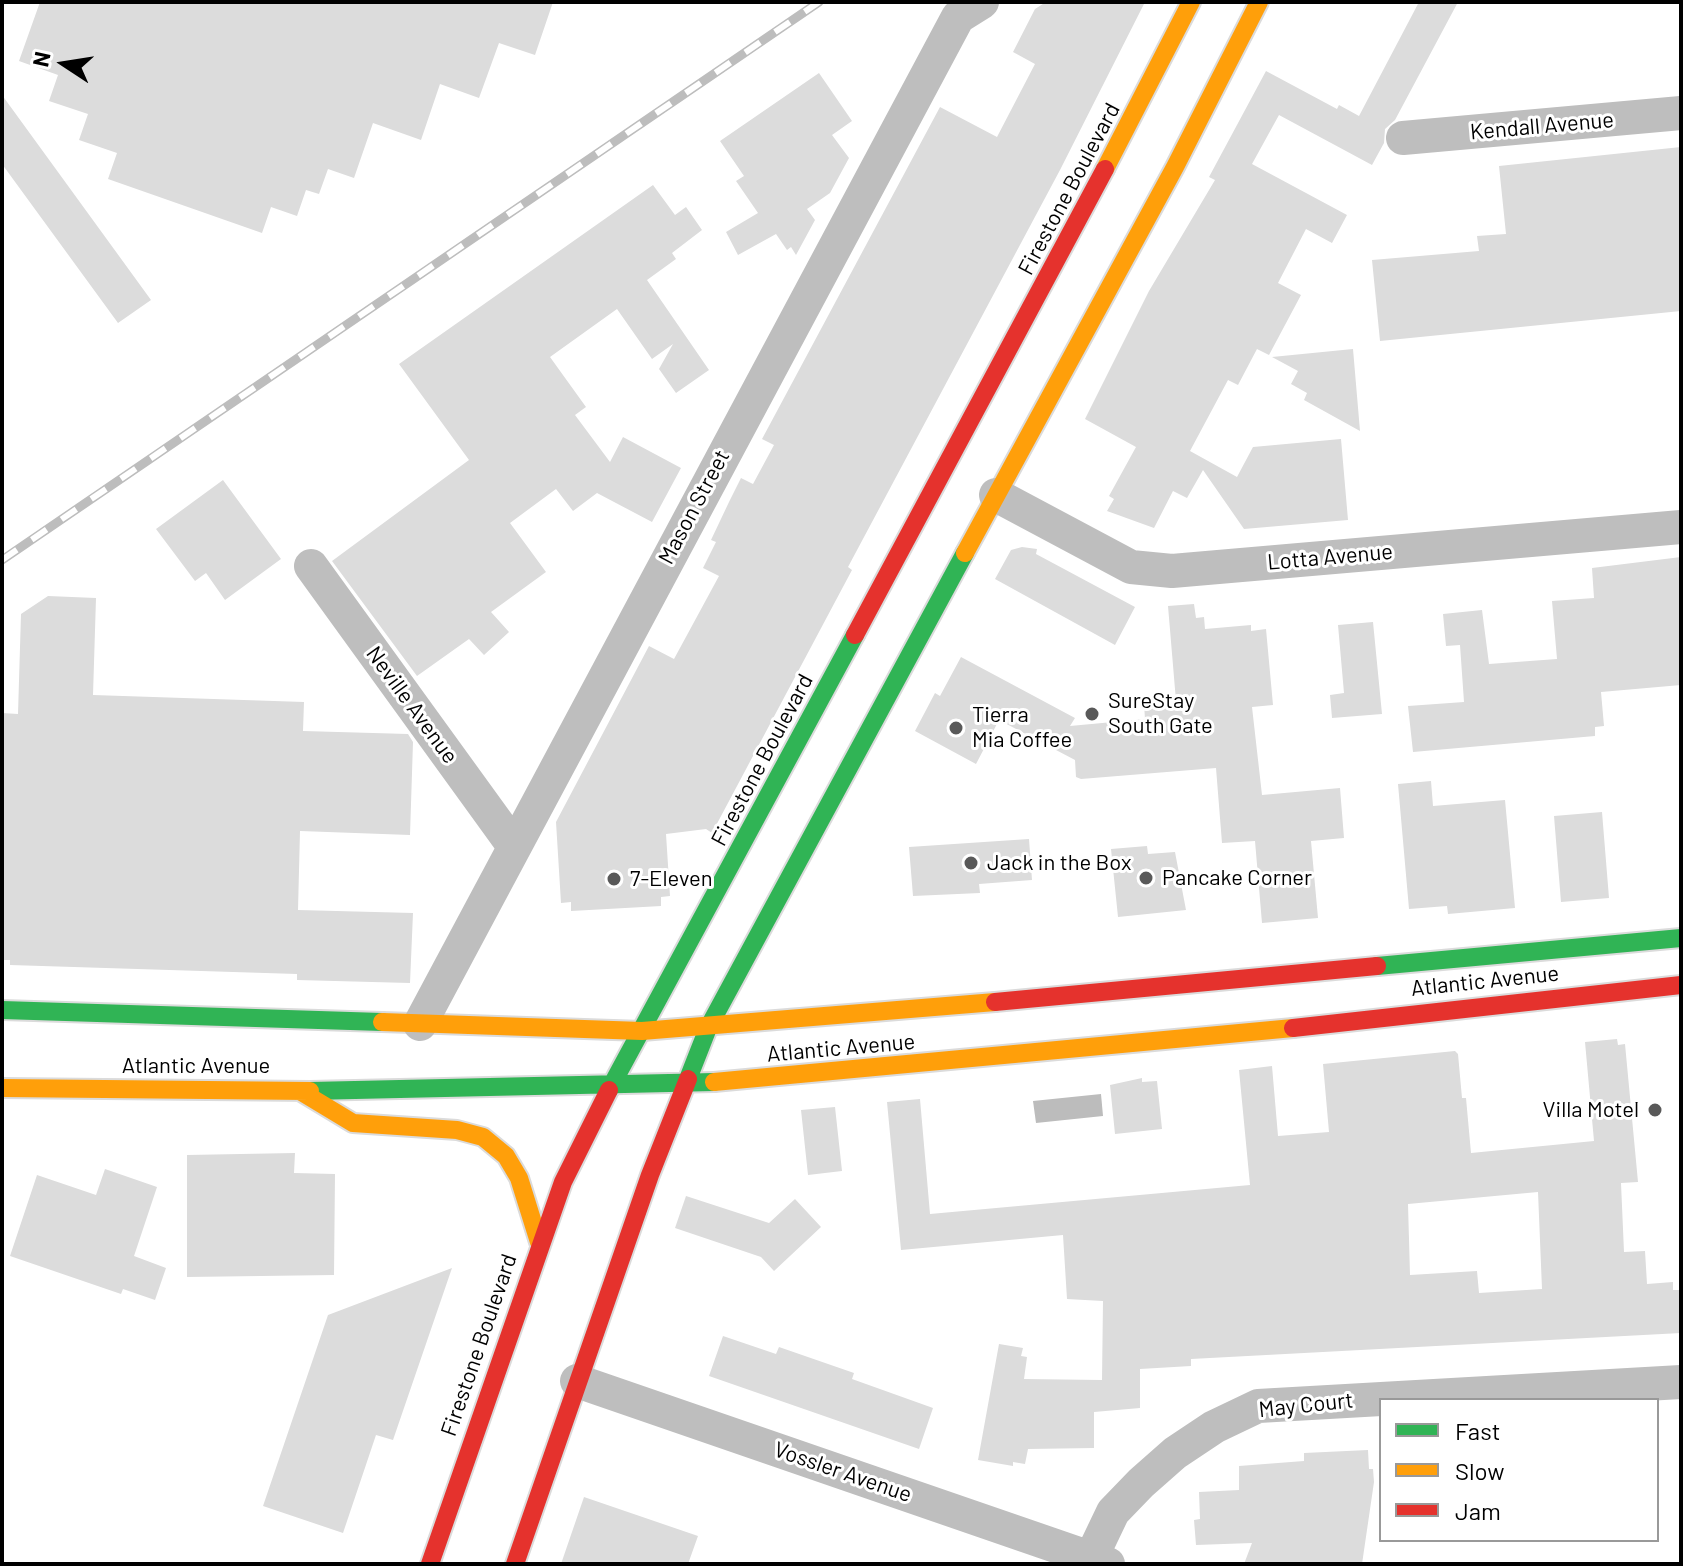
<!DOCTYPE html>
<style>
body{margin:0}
#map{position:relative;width:1683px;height:1566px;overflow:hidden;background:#fff;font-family:Barlow,sans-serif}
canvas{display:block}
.frame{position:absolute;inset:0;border:4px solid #000;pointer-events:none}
.legend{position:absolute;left:1379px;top:1398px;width:280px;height:144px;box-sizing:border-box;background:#fff;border:2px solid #999;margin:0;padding:10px 14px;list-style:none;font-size:24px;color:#000}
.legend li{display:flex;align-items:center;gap:16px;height:40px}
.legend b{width:40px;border:2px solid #999}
.north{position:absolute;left:24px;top:24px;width:80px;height:80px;-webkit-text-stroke:6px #fff;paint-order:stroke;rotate:282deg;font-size:22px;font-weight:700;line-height:32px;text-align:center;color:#000}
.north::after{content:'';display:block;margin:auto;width:28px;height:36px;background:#000;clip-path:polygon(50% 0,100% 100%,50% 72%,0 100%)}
</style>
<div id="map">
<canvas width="1683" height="1566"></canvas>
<div class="frame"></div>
<ul class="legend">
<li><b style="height:10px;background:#30b455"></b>Fast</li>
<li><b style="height:10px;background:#ff9f0a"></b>Slow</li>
<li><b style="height:10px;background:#e5322d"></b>Jam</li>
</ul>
<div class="north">N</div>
</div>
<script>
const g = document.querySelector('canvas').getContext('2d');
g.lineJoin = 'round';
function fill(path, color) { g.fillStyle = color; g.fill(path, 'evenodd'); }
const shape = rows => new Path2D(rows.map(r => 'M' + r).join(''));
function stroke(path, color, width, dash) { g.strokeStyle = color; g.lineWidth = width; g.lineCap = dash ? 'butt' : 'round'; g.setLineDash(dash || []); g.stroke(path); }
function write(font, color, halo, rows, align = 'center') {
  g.font = font + ' Barlow,sans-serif'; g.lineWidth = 6; g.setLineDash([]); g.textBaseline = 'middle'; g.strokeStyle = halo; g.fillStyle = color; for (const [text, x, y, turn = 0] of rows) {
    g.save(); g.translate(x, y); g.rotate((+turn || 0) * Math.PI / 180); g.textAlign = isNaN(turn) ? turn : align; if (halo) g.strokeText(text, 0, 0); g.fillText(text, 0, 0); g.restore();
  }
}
fill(shape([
 [1101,1094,1103,1116,1036,1123,1033,1101]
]), '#bcbcbc');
fill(shape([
 [40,2,553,2,535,55,499,43,479,98,440,84,421,140,373,123,354,178,328,169,319,194,306,190,297,216,271,207,262,233,108,179,117,153,79,140,88,114,49,101,58,75,19,61],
 [1046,2,1145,2,1060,170,848,567,852,570,712,833,706,829,666,834,670,896,661,897,661,906,571,911,571,902,561,903,556,822,649,646,674,659,719,576,703,568,716,542,711,540,729,502,741,478,753,484,774,445,762,439,940,107,997,137,1035,64,1013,52,1035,9],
 [1419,2,1458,2,1395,120,1385,129,1384,143,1372,165,1279,115,1252,164,1347,215,1332,243,1306,229,1278,283,1301,295,1269,355,1257,349,1238,385,1228,380,1190,451,1237,477,1253,447,1341,439,1348,520,1244,529,1203,470,1187,498,1173,491,1154,528,1107,511,1114,499,1109,496,1136,447,1085,419,1149,291,1215,180,1209,177,1266,71,1337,109,1339,105,1359,116],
 [819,73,852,121,832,135,849,158,830,193,807,209,815,220,796,255,791,247,787,250,776,234,738,255,726,232,758,213,736,181,744,176,720,141],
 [2,95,151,300,118,323,2,164],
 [1681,147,1681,311,1380,341,1372,260,1479,251,1477,236,1506,234,1499,166],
 [653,185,675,215,686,207,702,230,672,253,676,259,647,280,709,370,676,393,659,369,673,344,652,359,617,309,550,357,586,407,575,415,610,462,623,437,681,468,652,522,597,493,573,511,556,489,510,523,546,572,491,612,509,632,484,655,469,639,417,676,332,561,469,460,399,364],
 [1353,349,1360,431,1304,400,1307,393,1291,384,1298,371,1272,357],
 [223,480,281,559,225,600,206,573,195,581,156,529],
 [1022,547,1037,549,1036,554,1135,607,1115,645,995,579,1011,550],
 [1681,557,1681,685,1601,692,1604,726,1595,727,1595,736,1413,752,1408,706,1464,702,1460,645,1446,646,1443,614,1482,610,1489,664,1557,659,1552,601,1594,598,1592,568],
 [48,596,96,598,93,695,304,702,303,731,408,734,413,742,410,835,300,831,298,910,413,913,410,983,297,980,297,974,10,965,10,960,2,960,2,713,18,714,21,614],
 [1194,604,1196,618,1204,617,1205,629,1251,625,1251,631,1266,629,1273,705,1252,707,1262,795,1340,788,1344,838,1311,841,1318,918,1262,923,1255,841,1222,843,1216,768,1081,779,1076,777,1075,760,999,720,976,764,915,731,935,693,940,696,961,657,1075,718,1070,726,1145,719,1144,704,1176,701,1168,606],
 [1373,622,1382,714,1332,718,1330,695,1344,693,1338,625],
 [1431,781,1433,806,1505,800,1515,908,1448,914,1447,906,1409,909,1398,784],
 [1602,812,1609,898,1561,902,1554,816],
 [1029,839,1032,880,979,884,980,893,913,896,909,847],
 [1147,846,1148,854,1175,852,1186,910,1118,917,1111,849],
 [1617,1039,1618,1045,1625,1044,1638,1182,1621,1183,1624,1252,1645,1251,1647,1284,1673,1282,1673,1290,1681,1290,1681,1333,1191,1359,1191,1366,1140,1369,1140,1408,1094,1412,1094,1448,1028,1449,1025,1464,1013,1462,1013,1466,978,1460,999,1344,1023,1348,1021,1356,1027,1357,1024,1379,1102,1380,1103,1301,1067,1299,1063,1235,901,1250,887,1102,920,1099,930,1214,1250,1185,1239,1070,1272,1066,1278,1136,1329,1132,1323,1064,1455,1051,1458,1054,1462,1098,1466,1098,1471,1153,1594,1141,1585,1042],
 [1538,1192,1542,1289,1479,1293,1477,1271,1410,1275,1408,1204],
 [1142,1078,1142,1082,1157,1081,1162,1129,1115,1134,1110,1085],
 [835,1107,842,1171,808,1175,801,1110],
 [295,1153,294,1173,335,1174,334,1275,187,1277,187,1155],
 [105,1169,157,1187,134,1256,166,1268,155,1300,123,1289,121,1294,10,1256,37,1175,96,1195],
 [686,1196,769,1223,795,1199,821,1227,774,1271,761,1257,675,1228],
 [452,1268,393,1440,376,1435,343,1533,263,1506,328,1315],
 [723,1336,776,1354,779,1347,854,1373,852,1379,933,1408,919,1449,709,1376],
 [1368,1450,1369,1469,1373,1469,1374,1482,1362,1564,1244,1564,1252,1543,1196,1545,1194,1520,1200,1519,1199,1492,1239,1490,1239,1466,1304,1461,1304,1453],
 [584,1497,698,1536,688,1564,561,1564]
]), '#dcdcdc');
const fast = shape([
 [1377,966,1681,938],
 [2,1010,382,1022],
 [688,1079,708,1028,965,553],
 [609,1090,855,635],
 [310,1091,714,1082]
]);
const slow = shape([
 [1105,169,1191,2],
 [965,553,1175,167,1259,2],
 [382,1022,642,1031,995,1002],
 [714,1082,1293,1028],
 [2,1088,310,1091],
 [300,1091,353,1123,457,1130,483,1137,506,1156,519,1178,539,1242]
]);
const jam = shape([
 [855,635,1105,169],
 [995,1002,1377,966],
 [1293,1028,1681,985],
 [430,1564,563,1182,609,1090],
 [515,1564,650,1175,688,1079]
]);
stroke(fast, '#dbdbdb', 22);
stroke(slow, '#dbdbdb', 22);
stroke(jam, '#dbdbdb', 22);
stroke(shape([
 [1403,138,1681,113],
 [996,495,1131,567,1172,571,1681,527],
 [311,566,513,845],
 [420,1024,958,17,982,2],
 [577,1381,1108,1564],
 [1091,1558,1113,1512,1141,1483,1175,1453,1214,1427,1258,1406,1681,1382]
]), '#bebebe', 34);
stroke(fast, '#30b455', 18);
stroke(slow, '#ff9f0a', 18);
stroke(jam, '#e5322d', 18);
const rail = shape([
 [2,560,819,2]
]);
stroke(rail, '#bdbdbd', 9);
stroke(rail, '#fff', 6, [18]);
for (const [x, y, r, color] of [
 [1092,714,8,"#595959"],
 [956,728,8,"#595959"],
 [971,863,8,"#595959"],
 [1146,878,8,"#595959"],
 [614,879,8,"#595959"],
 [1655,1110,8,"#595959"]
]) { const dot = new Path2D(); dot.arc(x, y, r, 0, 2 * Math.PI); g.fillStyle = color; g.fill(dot); stroke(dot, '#fff', 3); }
write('22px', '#000', '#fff', [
 ["Kendall Avenue",1542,126,-5],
 ["Firestone Boulevard",1069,189,-62],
 ["Mason Street",694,507,-62],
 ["Lotta Avenue",1330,557,-5],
 ["Neville Avenue",412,705,54],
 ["Firestone Boulevard",762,760,-62],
 ["Atlantic Avenue",1485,981,-6],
 ["Atlantic Avenue",841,1048,-5],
 ["Atlantic Avenue",196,1066],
 ["Firestone Boulevard",479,1345,-71],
 ["May Court",1306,1405,-6],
 ["Vossler Avenue",843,1472,19]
]);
write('22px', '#000', '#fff', [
 ["SureStay",1108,701],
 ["South Gate",1108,726],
 ["Tierra",972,715],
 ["Mia Coffee",972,740],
 ["Jack in the Box",987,863],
 ["Pancake Corner",1162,878],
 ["7-Eleven",630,879],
 ["Villa Motel",1639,1110,"right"]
], 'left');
</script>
